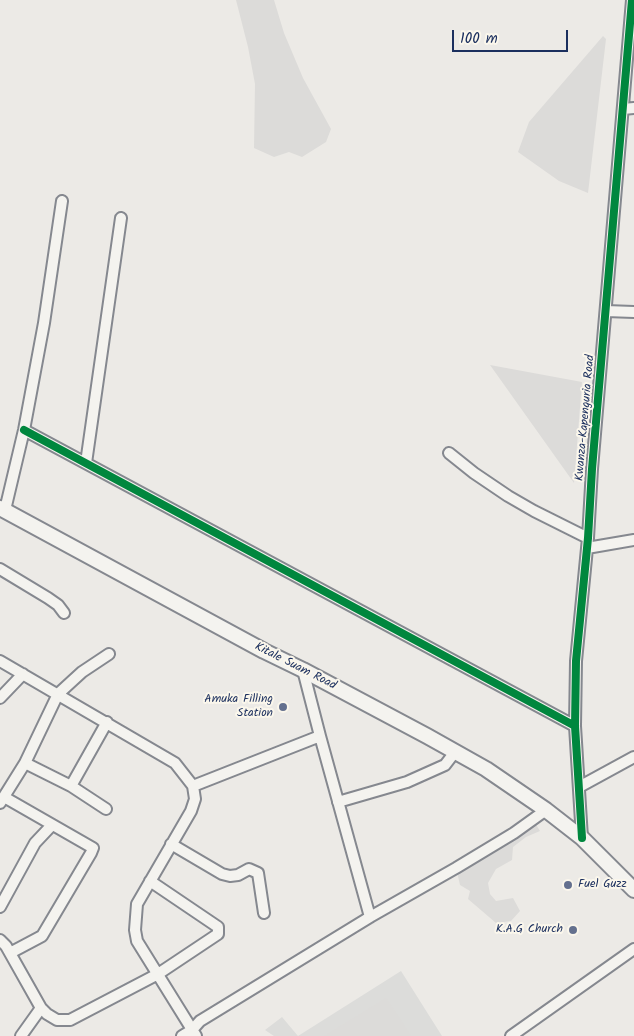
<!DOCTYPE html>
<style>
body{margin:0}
#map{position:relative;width:634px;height:1036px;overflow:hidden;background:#eceae6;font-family:Kalam,sans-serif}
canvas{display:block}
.scale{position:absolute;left:452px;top:30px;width:116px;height:22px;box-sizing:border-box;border:2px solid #1b2f5e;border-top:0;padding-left:6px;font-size:15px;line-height:18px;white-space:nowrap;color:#1b2f5e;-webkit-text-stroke:4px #fbf7ec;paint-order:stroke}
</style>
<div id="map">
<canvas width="634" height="1036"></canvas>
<div class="scale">100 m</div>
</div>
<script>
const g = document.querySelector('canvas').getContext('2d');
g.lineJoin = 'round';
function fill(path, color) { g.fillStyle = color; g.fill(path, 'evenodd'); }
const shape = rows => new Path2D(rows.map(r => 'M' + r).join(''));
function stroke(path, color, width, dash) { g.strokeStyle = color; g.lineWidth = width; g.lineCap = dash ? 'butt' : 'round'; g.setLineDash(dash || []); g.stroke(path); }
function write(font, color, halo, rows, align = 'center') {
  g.font = font + ' Kalam,sans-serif'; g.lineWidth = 4; g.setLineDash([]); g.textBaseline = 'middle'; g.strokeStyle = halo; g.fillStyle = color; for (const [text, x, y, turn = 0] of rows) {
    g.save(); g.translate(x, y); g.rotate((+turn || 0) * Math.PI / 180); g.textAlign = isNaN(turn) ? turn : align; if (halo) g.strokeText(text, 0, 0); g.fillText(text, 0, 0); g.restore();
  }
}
fill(shape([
 [401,971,442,1036,274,1036,265,1030,282,1017,298,1036]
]), '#dcdcda');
fill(shape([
 [236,0,274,0,284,33,303,78,331,129,326,142,302,157,289,152,274,157,254,148,255,84,248,47],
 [603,36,606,39,588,193,559,181,518,152,529,122],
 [490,365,582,382,574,483],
 [535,823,540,831,526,837,513,847,512,860,496,869,488,883,490,894,496,901,513,898,520,911,511,921,496,923,468,899,470,891,460,885,457,872],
 [386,998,411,1036,324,1036]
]), '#dcdbd9');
const minor = shape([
 [623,109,634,108],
 [606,311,634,312],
 [24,430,575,726],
 [449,453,474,473,508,496,534,511,588,538],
 [86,463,121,218],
 [5,510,24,430,44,323,62,201],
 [587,548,634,540],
 [0,569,48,598,58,605,64,613],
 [0,661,175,763,193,786,195,799,191,811,137,904,135,930,137,941,196,1036],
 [303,670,320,736,370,917],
 [0,698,23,674],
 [25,763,71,786,106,809],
 [71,786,107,722],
 [193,786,320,736],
 [579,787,634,757],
 [4,797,93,848,91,853,42,936,10,953],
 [338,802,407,782,445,765,455,752],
 [0,803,25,763,58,694,82,672,109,654],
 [582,838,575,726,576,661,588,538,592,469,632,0],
 [171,844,222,874,230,876,238,875,249,869,258,873,264,913],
 [0,907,35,843,52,825],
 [0,940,6,946,41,1008,47,1014,57,1020,70,1020,158,974,218,934,218,927,150,881],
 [21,1036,41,1008],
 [182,1036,192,1030,200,1021,370,917,456,868,514,833,546,810],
 [511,1036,634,949]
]);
const highway = shape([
 [0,508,264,651,303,670,427,736,486,769,546,810,582,838,634,890]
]);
stroke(minor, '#85888f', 14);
stroke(highway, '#85888f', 18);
stroke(minor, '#f4f3ef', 10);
stroke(highway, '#f4f3ef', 14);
stroke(shape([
 [24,430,575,726],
 [582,838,575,726,576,661,588,538,592,469,632,0]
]), '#00873e', 8);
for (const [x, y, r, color] of [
 [283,707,5,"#64708e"],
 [568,885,5,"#64708e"],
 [573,930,5,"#64708e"]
]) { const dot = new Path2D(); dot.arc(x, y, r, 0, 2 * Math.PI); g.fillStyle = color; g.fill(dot); stroke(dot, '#fbf7ec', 2); }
write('12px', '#1b2f5e', '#fbf7ec', [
 ["Kwanza-Kapenguria Road",586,418,-85],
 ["Kitale Suam Road",295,667,27]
]);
write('12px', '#1b2f5e', '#fbf7ec', [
 ["Amuka Filling",273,700],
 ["Station",273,714],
 ["Fuel Guzz",578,885,"left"],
 ["K.A.G Church",563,930]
], 'right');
</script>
